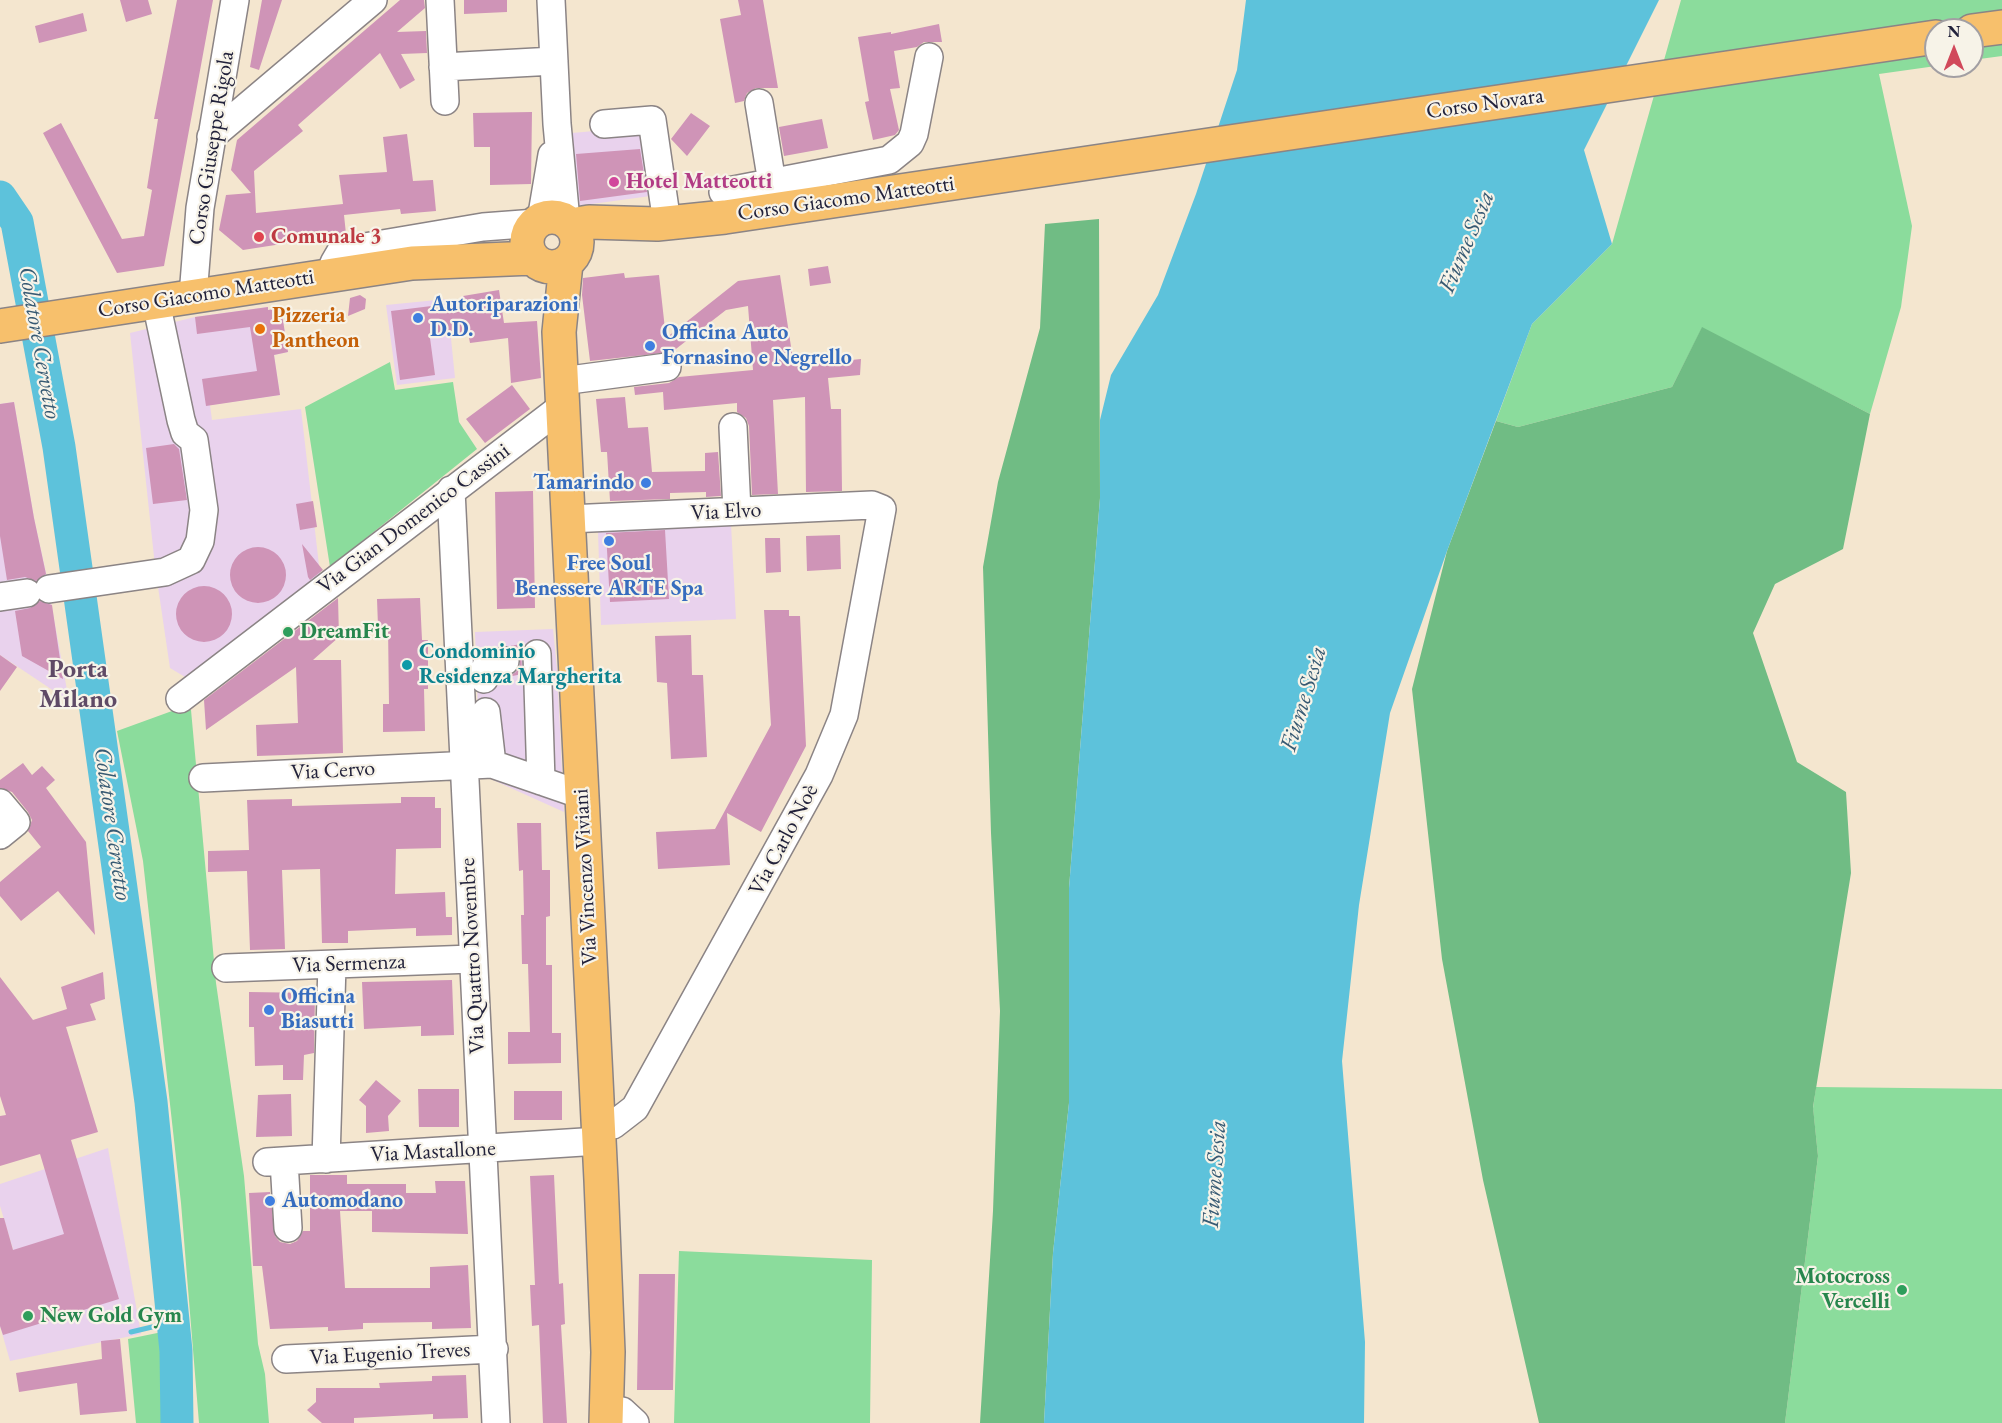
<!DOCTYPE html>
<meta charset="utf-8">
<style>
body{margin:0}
#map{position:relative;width:2002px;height:1423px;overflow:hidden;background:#f4e6cf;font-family:"EB Garamond",serif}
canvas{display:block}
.north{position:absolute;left:1924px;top:18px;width:60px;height:60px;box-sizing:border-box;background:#f7f3e8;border:2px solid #a29fa3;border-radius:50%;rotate:0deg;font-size:16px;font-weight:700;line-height:24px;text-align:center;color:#22223b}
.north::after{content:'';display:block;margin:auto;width:21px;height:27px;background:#d1495b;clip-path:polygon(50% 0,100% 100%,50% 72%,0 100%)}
</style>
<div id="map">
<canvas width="2002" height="1423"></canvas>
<div class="north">N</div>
</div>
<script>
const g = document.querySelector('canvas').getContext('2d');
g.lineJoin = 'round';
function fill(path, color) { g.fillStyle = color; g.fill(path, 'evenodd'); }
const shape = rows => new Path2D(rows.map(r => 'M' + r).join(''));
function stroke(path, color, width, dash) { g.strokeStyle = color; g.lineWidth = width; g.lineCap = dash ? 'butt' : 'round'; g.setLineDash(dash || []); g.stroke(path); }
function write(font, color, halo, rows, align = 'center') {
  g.font = font + ' "EB Garamond",serif'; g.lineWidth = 4.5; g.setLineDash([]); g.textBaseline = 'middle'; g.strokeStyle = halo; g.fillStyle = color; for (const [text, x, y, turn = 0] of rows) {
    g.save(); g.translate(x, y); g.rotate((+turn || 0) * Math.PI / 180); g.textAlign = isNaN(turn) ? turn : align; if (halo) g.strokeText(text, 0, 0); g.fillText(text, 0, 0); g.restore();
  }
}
fill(shape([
 [650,126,658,195,577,206,572,133],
 [447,299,455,378,397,385,386,305],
 [268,307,268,310,281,308,288,352,274,355,280,395,210,405,212,420,301,409,320,574,185,677,170,668,157,580,50,597,69,701,0,655,0,404,14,402,34,518,48,582,155,566,130,333,195,317],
 [731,524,736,619,601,625,598,531],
 [553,629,557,669,564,812,484,776,478,712,475,632],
 [108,1148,141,1334,10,1361,0,1326,0,1254,13,1249,0,1206,0,1184]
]), '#e9d2ed');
fill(shape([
 [1681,0,2002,0,2002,56,1972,60,1972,30,1936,30,1936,66,1879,74,1912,226,1901,307,1870,414,1702,328,1672,387,1518,427,1496,421,1532,324,1612,244],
 [390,362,395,390,453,382,459,422,477,449,330,567,305,407],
 [191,710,216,983,244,1176,258,1344,265,1374,269,1423,199,1423,181,1203,143,861,117,731,172,711],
 [1816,1087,2002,1089,2002,1423,1785,1423,1818,1156,1813,1108],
 [679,1251,872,1260,870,1423,674,1423],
 [167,1331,165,1423,136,1423,128,1339]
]), '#8bdc9c');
fill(shape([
 [1099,219,1100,498,1069,888,1069,1103,1053,1253,1044,1423,980,1423,993,1211,1000,1011,991,833,983,567,998,482,1040,328,1045,224],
 [1702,327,1870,414,1843,549,1775,584,1753,633,1797,762,1846,792,1851,873,1813,1107,1818,1156,1785,1423,1539,1423,1483,1180,1442,959,1412,689,1447,551,1496,421,1518,427,1672,387]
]), '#70bc84');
fill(shape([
 [1246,0,1659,0,1584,150,1612,244,1532,324,1447,551,1390,713,1359,905,1342,1061,1365,1342,1364,1423,1044,1423,1053,1253,1069,1103,1069,888,1100,498,1100,420,1111,375,1158,295,1196,194,1237,70]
]), '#5dc2db');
stroke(shape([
 [131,1332,173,1322]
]), '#5dc2db', 5);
stroke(shape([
 [0,197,17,222,59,447,151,1102,176,1351,177,1423]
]), '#5dc2db', 33);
fill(shape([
 [120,0,148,0,152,14,126,22],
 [177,0,213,0,164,266,117,273,43,133,61,123,122,239,144,236,152,190,147,188,158,119,154,119],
 [262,0,282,0,259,70,250,67],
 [400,0,424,0,425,8,397,32,426,31,427,53,401,54,415,80,400,89,380,53,298,125,303,131,254,171,256,213,343,204,339,175,387,172,383,137,407,134,413,181,433,180,436,211,401,214,400,209,344,215,346,234,243,250,219,230,226,195,251,193,231,170,237,140],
 [464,0,507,0,507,12,464,14],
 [738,0,763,0,778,88,756,88,747,93,744,101,735,103,720,19,741,15],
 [83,13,87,31,39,43,35,26],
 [939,24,942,42,924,42,917,47,894,51,900,88,890,89,899,130,895,135,873,140,865,102,869,101,858,37,891,32,891,34],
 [532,112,531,184,490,185,490,147,474,147,473,113],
 [691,113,710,126,687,156,671,139],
 [822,119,828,148,784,156,779,127],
 [640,149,647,192,580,201,576,154],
 [828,266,831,283,810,286,808,269],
 [624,273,625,278,659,275,666,338,738,281,780,275,794,366,861,359,860,375,828,378,831,409,841,409,842,491,806,492,805,397,773,400,778,494,752,495,749,426,746,418,737,412,737,403,664,410,663,392,635,395,634,387,669,383,679,377,753,370,748,306,726,310,672,352,590,361,582,295,583,278],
 [499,290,504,323,537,321,541,378,511,383,508,338,470,343,468,333,430,338,435,375,400,380,391,311,464,302,463,296],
 [360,295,366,299,365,309,348,316,350,298],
 [268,307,268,310,281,308,288,352,274,355,280,395,206,406,202,379,257,371,250,327,197,334,195,317],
 [512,385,530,409,485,443,466,419],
 [625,397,628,428,648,427,652,472,705,471,705,453,718,452,721,496,706,497,706,492,670,493,670,499,610,501,607,452,601,452,596,399],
 [14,402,34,518,46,574,36,581,25,577,7,580,0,536,0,404],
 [174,444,179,449,187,500,153,504,146,448],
 [533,491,535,608,497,609,495,492],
 [313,501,317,527,300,530,296,504],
 [665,530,669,599,610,602,606,533],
 [840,535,841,569,807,571,806,536],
 [765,538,780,538,781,572,766,573],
 [302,544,323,570,310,580,308,577],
 '230 575a28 28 0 1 1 56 0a28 28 0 1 1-56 0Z',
 '176 614a28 28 0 1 1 56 0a28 28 0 1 1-56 0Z',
 [338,598,339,637,313,660,341,660,343,753,257,756,256,725,298,723,296,667,206,730,204,700],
 [420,598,422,640,428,640,428,689,424,689,425,731,383,732,383,704,389,704,388,626,378,626,377,599],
 [40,601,52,605,63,679,22,656,15,611,30,608],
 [764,610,789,610,789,616,800,616,806,746,761,832,727,813,730,865,658,869,656,832,715,829,771,725],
 [691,635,692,675,703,675,707,757,671,759,667,683,657,682,655,636],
 [521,644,522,674,508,677,516,672,520,665,520,656,510,646],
 [0,655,17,667,0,691],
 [23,763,32,775,42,766,55,780,46,788,86,842,95,935,58,891,21,921,0,896,0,882,41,847,28,831,32,820,28,812,12,792,0,788,0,780],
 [401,797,435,797,435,808,441,808,441,848,396,849,395,894,445,892,446,917,452,917,452,935,416,936,416,928,348,931,348,943,322,943,320,869,282,870,285,949,250,950,247,871,208,872,208,851,249,850,247,800,292,799,292,806,401,803],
 [517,823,541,823,542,870,550,870,550,916,546,917,546,965,552,965,552,1033,561,1033,561,1063,508,1064,508,1032,530,1032,528,964,522,964,521,915,524,915,523,870,519,871],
 [103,972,105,999,90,1004,96,1020,66,1027,98,1132,71,1140,119,1299,3,1335,0,1326,0,1218,4,1218,13,1250,64,1234,40,1154,0,1166,0,1116,6,1115,0,1096,0,977,33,1020,67,1009,61,987],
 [452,980,454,1035,421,1036,421,1026,364,1029,362,982],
 [249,992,315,993,314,1053,304,1055,303,1080,283,1080,283,1065,255,1066,254,1027,249,1027],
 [376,1080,401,1101,388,1116,389,1131,366,1133,366,1106,359,1100],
 [418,1089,459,1089,459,1127,419,1127],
 [514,1091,562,1091,562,1120,514,1120],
 [291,1094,292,1136,256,1137,258,1095],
 [310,1175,347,1175,347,1184,406,1184,406,1193,436,1193,435,1181,465,1181,468,1234,372,1232,372,1211,340,1211,345,1288,430,1288,430,1267,468,1265,471,1328,432,1329,432,1322,363,1323,363,1329,328,1331,328,1327,270,1329,262,1266,253,1266,249,1193,270,1192,275,1236,280,1242,290,1244,297,1241,303,1231,310,1231],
 [554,1175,559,1284,563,1283,565,1324,561,1325,567,1423,543,1423,539,1325,532,1326,530,1285,535,1285,530,1176],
 [639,1274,675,1274,673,1390,637,1390],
 [120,1339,127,1411,80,1415,77,1383,19,1392,16,1373,102,1359,101,1341],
 [466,1375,468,1418,433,1419,433,1414,354,1418,354,1423,322,1423,307,1410,316,1402,316,1388,380,1388,379,1383,432,1381,432,1376]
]), '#cf94b7');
const minor = shape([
 [440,0,445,101],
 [551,0,557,124,566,221],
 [443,67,554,61],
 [759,103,772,183],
 [604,124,652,120,667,223],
 [211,137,373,0],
 [723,192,889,160,910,143,914,134,929,57],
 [541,220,552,155],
 [334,274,334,263,341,251,483,227,536,223],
 [193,296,200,208,235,0],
 [562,381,667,367],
 [733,427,737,511],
 [451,490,496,1423],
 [569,519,872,505,882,509,844,715,819,775,635,1108,613,1125,598,1126],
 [49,589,165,572,191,560,200,541,204,510,194,440,185,433,181,420,156,302],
 [0,597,27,593],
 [537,654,541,781],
 [484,679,486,666,505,661],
 [180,699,563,406],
 [486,712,492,764,582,795],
 [203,778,492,764],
 [0,803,16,822,0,835],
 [226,968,472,959],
 [326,1159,332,965],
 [284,1161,288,1228],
 [267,1162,599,1141],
 [286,1359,494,1349],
 [607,1410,622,1411,635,1423]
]);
const major = shape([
 [1972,31,2002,27],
 '527 242a25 25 0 1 1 50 0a25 25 0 1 1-50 0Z',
 [571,225,589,222,657,224,725,217,1936,37],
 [566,263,559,332,601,1180,608,1352,606,1423],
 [0,326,412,263,533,258]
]);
stroke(minor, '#8b8485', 30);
stroke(major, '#8b8485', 36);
stroke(minor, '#fff', 27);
stroke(major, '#f7c06c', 33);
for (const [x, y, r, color] of [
 [614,182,6,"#d1479c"],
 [259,237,6,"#e0444e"],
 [418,318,6,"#3f7fe0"],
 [260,329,6,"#e8710a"],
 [650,346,6,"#3f7fe0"],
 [646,483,6,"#3f7fe0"],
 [609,541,6,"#3f7fe0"],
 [288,632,6,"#2e9e5b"],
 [407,665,6,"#0f9aa8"],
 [269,1010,6,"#3f7fe0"],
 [270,1201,6,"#3f7fe0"],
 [1902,1290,6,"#2e9e5b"],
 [28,1316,6,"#2e9e5b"]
]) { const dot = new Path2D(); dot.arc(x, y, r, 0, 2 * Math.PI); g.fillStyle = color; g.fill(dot); stroke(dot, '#f7f3e8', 2); }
write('22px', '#22223b', '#f7f3e8', [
 ["Corso Novara",1485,104,-8],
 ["Corso Giuseppe Rigola",212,148,-81],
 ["Corso Giacomo Matteotti",846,199,-8],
 ["Corso Giacomo Matteotti",206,294,-9],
 ["Via Elvo",726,512,-3],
 ["Via Gian Domenico Cassini",414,519,-37],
 ["Via Cervo",333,771,-3],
 ["Via Carlo Noè",784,840,-62],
 ["Via Vincenzo Viviani",586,877,-93],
 ["Via Quattro Novembre",473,956,-93],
 ["Via Sermenza",349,964,-2],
 ["Via Mastallone",433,1152,-3],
 ["Via Eugenio Treves",390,1354,-3]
]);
write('bold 22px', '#b23c85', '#f7f3e8', [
 ["Hotel Matteotti",626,182]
], 'left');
write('bold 22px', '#be3a42', '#f7f3e8', [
 ["Comunale 3",271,237]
], 'left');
write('bold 22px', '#366cbe', '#f7f3e8', [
 ["Autoriparazioni",430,305],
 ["D.D.",430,330],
 ["Officina Auto",662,333],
 ["Fornasino e Negrello",662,358],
 ["Tamarindo",634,483,"right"],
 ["Free Soul",609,564,"center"],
 ["Benessere ARTE Spa",609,589,"center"],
 ["Officina",281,997],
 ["Biasutti",281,1022],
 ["Automodano",282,1201]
], 'left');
write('bold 22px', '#c56008', '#f7f3e8', [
 ["Pizzeria",272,316],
 ["Pantheon",272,341]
], 'left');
write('bold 22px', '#27864d', '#f7f3e8', [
 ["DreamFit",300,632],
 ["Motocross",1890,1277,"right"],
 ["Vercelli",1890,1302,"right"],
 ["New Gold Gym",40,1316]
], 'left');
write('bold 22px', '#0d838f', '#f7f3e8', [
 ["Condominio",419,652],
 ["Residenza Margherita",419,677]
], 'left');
write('italic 24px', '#375a73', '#f7f3e8', [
 ["Fiume Sesia",1467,242,-67],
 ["Colatore Cervetto",39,343,80],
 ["Fiume Sesia",1304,699,-73],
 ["Colatore Cervetto",112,824,82],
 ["Fiume Sesia",1215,1174,-86]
]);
write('bold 26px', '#5f4a66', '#f7f3e8', [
 ["Porta",78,670],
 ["Milano",78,700]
]);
</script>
